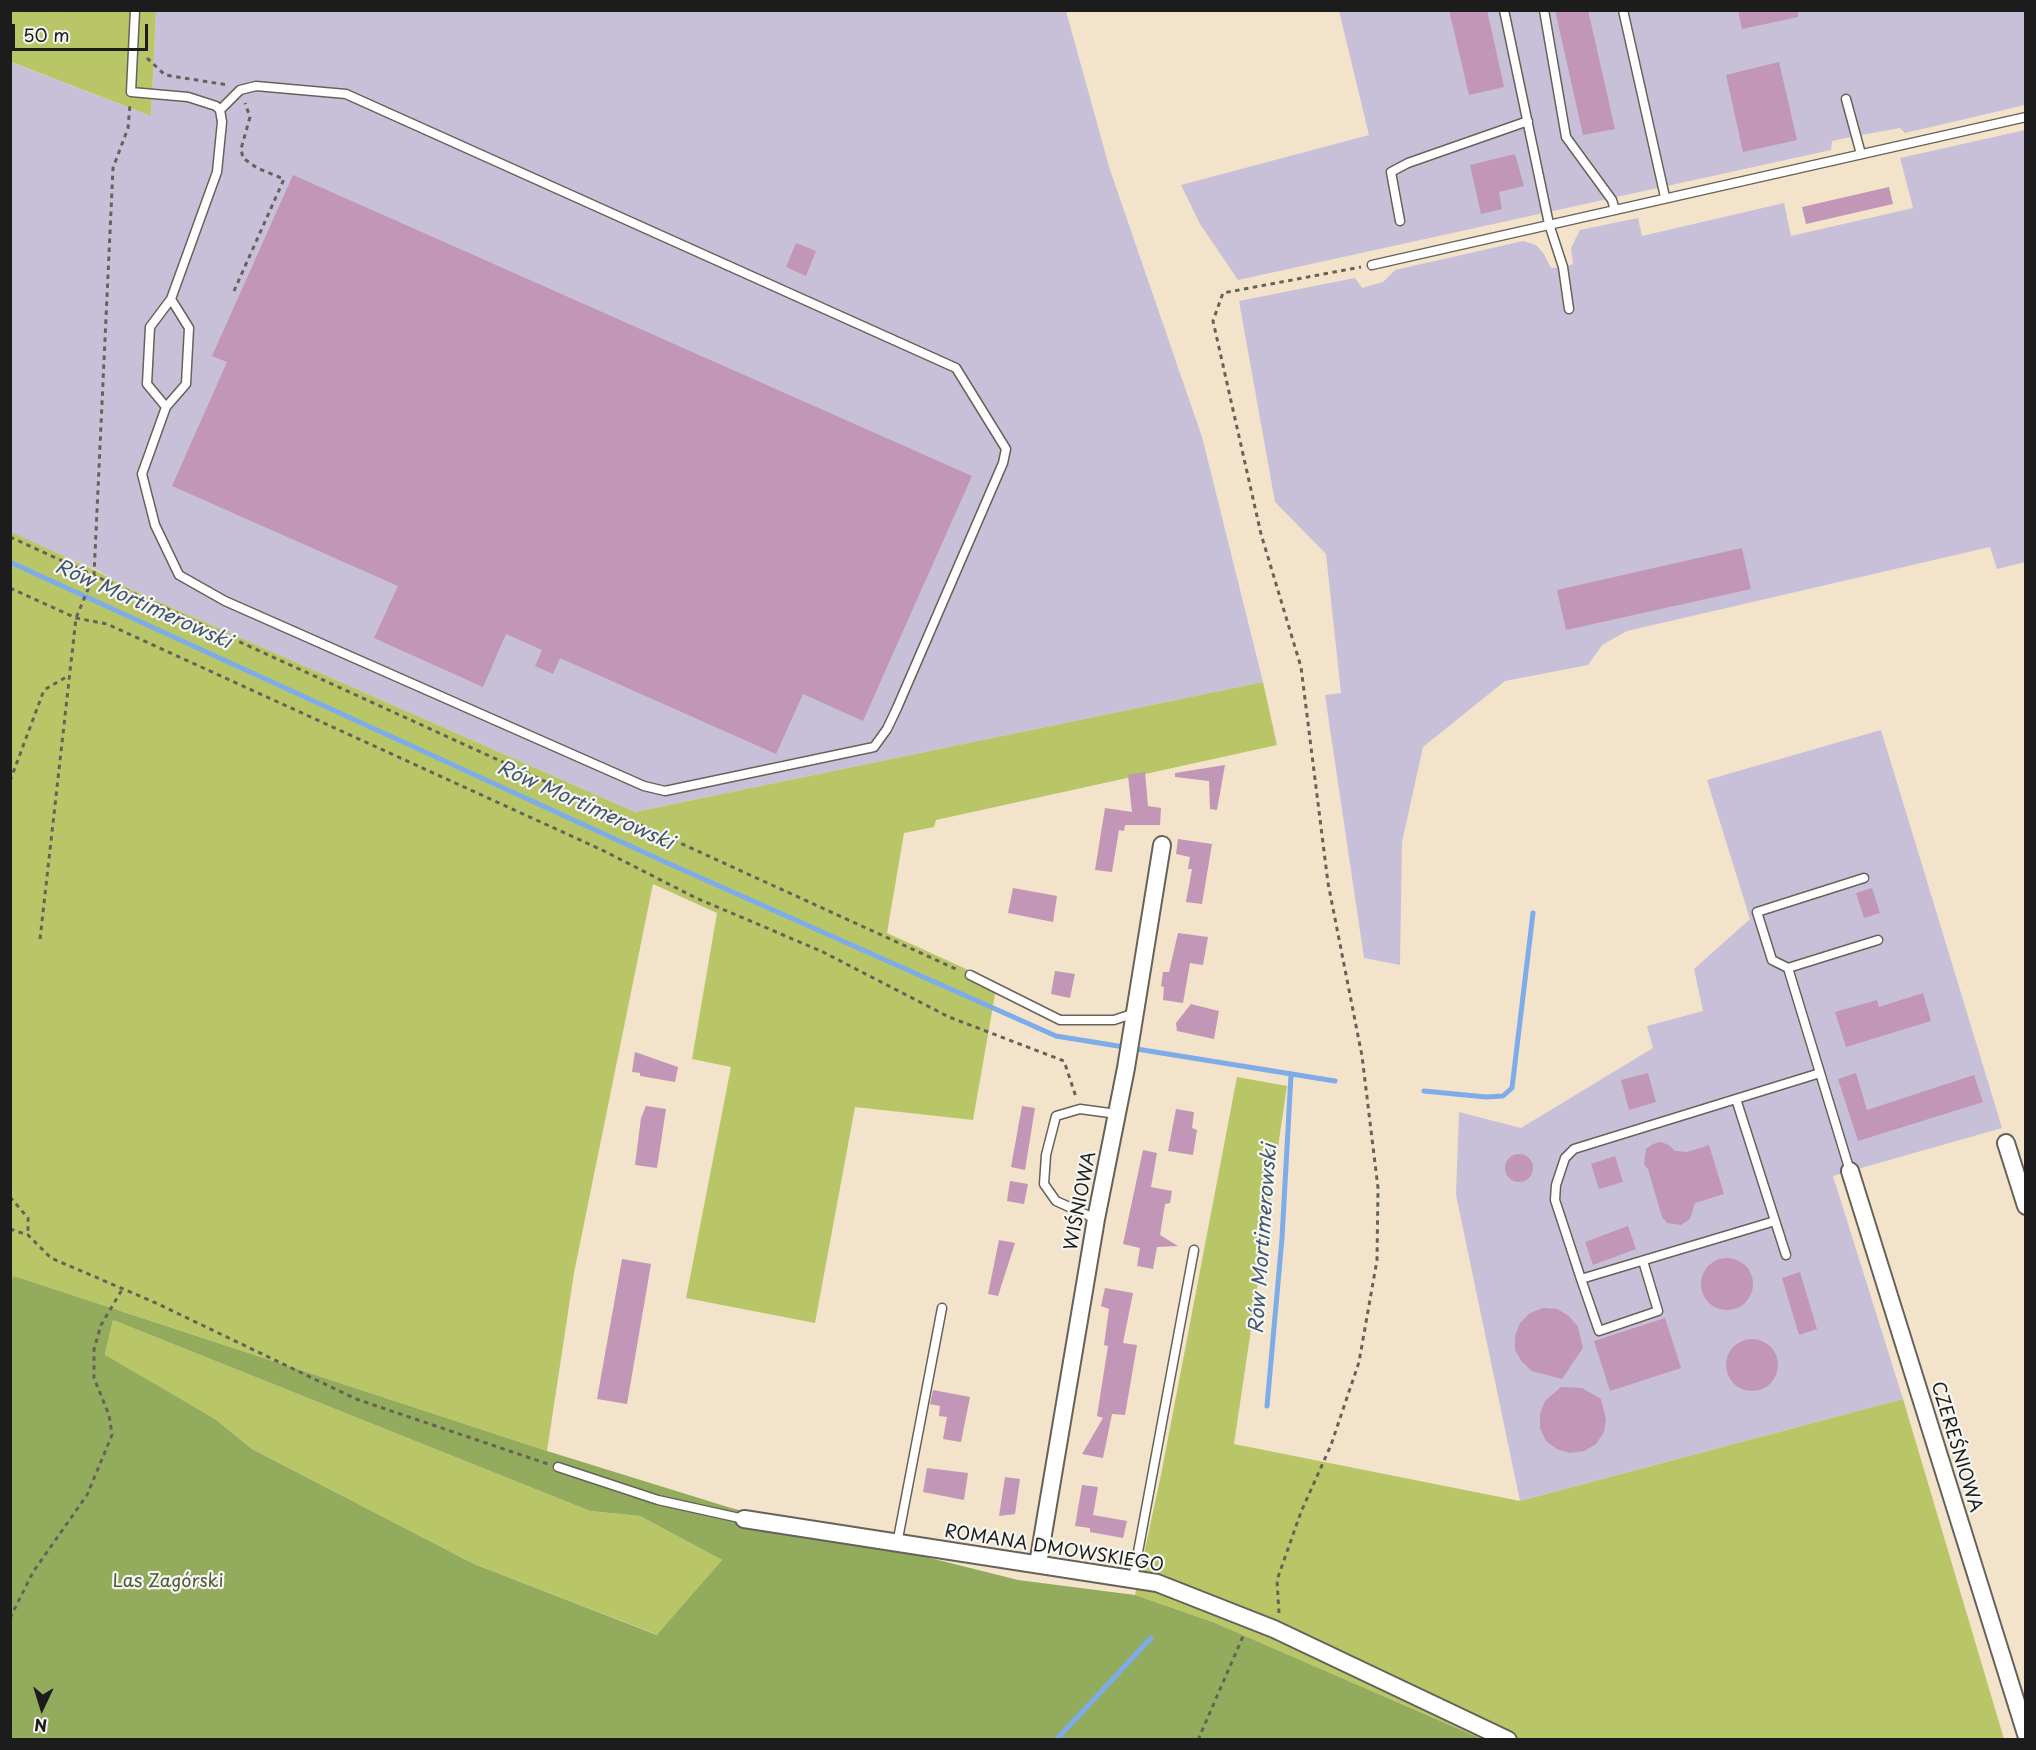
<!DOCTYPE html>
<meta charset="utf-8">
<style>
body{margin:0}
#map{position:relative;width:2036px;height:1750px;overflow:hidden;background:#f2e3ca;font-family:"Playpen Sans",sans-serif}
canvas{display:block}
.frame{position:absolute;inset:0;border:12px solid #1c1c1c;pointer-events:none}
.north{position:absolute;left:12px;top:1678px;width:60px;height:60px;-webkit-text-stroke:4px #f6f6f2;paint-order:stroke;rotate:184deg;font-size:16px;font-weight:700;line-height:24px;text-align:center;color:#1c1c1c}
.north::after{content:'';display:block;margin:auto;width:21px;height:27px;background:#1c1c1c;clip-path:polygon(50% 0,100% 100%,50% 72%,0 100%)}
.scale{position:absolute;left:12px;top:24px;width:136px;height:27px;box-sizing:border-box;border:3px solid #1c1c1c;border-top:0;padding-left:8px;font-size:18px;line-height:21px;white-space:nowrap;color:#1c1c1c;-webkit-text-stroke:4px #f6f6f2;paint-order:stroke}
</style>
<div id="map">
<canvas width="2036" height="1750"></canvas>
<div class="frame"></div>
<div class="north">N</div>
<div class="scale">50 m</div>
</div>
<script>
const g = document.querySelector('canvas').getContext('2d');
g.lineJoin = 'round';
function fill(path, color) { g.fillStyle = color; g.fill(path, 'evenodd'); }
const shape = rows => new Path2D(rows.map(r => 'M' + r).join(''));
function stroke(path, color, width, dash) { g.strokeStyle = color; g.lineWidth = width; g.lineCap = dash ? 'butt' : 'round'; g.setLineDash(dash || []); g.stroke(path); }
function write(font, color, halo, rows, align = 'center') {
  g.font = font + ' "Playpen Sans",sans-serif'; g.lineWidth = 4.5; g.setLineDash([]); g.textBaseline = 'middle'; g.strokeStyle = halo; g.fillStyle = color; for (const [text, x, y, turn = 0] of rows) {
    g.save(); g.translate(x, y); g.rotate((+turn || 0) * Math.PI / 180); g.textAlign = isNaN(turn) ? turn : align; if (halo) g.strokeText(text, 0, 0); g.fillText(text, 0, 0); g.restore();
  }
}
fill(shape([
 [156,11,1066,11,1110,170,1202,437,1263,682,635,812,130,589,99,571,11,533,10,62,151,116],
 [1339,11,2025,11,2025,105,1905,133,1900,128,1856,136,1832,141,1831,150,1238,280,1200,224,1181,185,1369,135],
 [2025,130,2025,562,1997,569,1990,547,1627,631,1602,645,1588,665,1505,681,1423,747,1402,842,1400,965,1364,958,1325,695,1341,693,1326,554,1275,502,1239,301,1355,278,1362,288,1383,282,1395,270,1523,241,1536,245,1544,254,1551,268,1563,267,1573,264,1571,248,1580,230,1638,218,1642,236,1784,203,1791,236,1913,208,1900,158],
 [1881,730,2002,1128,1833,1176,1903,1399,1520,1501,1456,1195,1459,1112,1521,1128,1653,1048,1647,1026,1703,1011,1694,969,1750,919,1707,780]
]), '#c8c0d8');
fill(shape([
 [10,11,156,11,151,116,11,62],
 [11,532,99,572,130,589,635,812,1263,682,1277,745,936,820,934,827,904,833,887,933,997,983,973,1120,855,1107,815,1323,686,1298,731,1067,692,1059,717,913,653,884,574,1273,547,1451,14,1276,11,1282],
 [1237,1077,1287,1086,1234,1444,1520,1501,1903,1399,2004,1739,1482,1739,1213,1622,1135,1595,1161,1475],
 [113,1320,590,1511,640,1516,722,1560,658,1635,474,1564,252,1449,215,1419,105,1356]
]), '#b9c668');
fill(shape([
 [14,1276,547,1451,731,1508,1018,1580,1135,1595,1213,1622,1482,1739,11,1739,10,1282],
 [113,1320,590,1511,640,1516,722,1560,657,1635,474,1564,252,1449,215,1419,105,1355]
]), '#92ab5c');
stroke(shape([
 [10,562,663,861,1056,1036,1335,1081],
 [1424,1091,1486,1097,1503,1096,1512,1088,1533,913],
 [1267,1406,1282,1238,1291,1075],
 [1056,1740,1151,1638]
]), '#7eace8', 5);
fill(shape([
 [1449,10,1487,10,1504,87,1469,95],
 [1555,10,1588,10,1615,129,1583,135],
 [1738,10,1798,10,1798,17,1742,29],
 [1779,62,1797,140,1743,152,1726,75],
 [1515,154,1524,186,1499,192,1502,209,1481,214,1470,165],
 [293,175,972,476,863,721,803,694,776,754,560,658,553,674,535,666,542,650,506,634,483,687,374,638,398,586,172,486,227,362,212,356],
 [1889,187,1893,204,1806,224,1802,207],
 [796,243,816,251,806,276,786,267],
 [1742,548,1751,589,1566,630,1557,590],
 [1225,765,1217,810,1210,809,1209,781,1175,777,1175,773],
 [1145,772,1148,806,1161,808,1160,825,1125,825,1124,831,1119,830,1112,872,1095,870,1105,808,1132,812,1128,775],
 [1178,839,1212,844,1202,904,1186,902,1192,869,1188,869,1190,857,1176,854],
 [1013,888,1057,896,1053,922,1008,913],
 [1872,888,1880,913,1864,918,1856,893],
 [1178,933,1208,937,1203,965,1190,963,1183,1003,1163,1000,1164,987,1161,986,1163,972,1169,972],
 [1055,971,1075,974,1070,998,1051,994],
 [1923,993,1931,1021,1846,1047,1835,1012,1877,1000,1879,1007],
 [1191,1004,1219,1011,1214,1039,1177,1031,1176,1023],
 [635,1052,678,1067,675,1082,640,1076,640,1073,632,1072],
 [1648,1073,1656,1102,1629,1110,1621,1080],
 [1856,1073,1867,1110,1974,1075,1983,1102,1858,1141,1838,1079],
 [646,1106,666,1109,657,1168,635,1165,641,1118],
 [1022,1106,1035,1108,1025,1170,1011,1167],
 [1176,1109,1194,1112,1192,1128,1197,1130,1193,1155,1168,1151],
 [1661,1142,1669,1145,1675,1151,1687,1152,1709,1145,1724,1194,1695,1203,1690,1219,1681,1225,1667,1223,1662,1217,1648,1169,1644,1164,1646,1149,1653,1144],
 [1143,1150,1157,1153,1151,1187,1172,1191,1170,1203,1165,1204,1160,1235,1178,1246,1157,1247,1153,1269,1137,1266,1140,1248,1123,1244],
 '1505 1168a14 14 0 1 1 28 0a14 14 0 1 1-28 0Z',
 [1615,1156,1623,1182,1599,1189,1591,1164],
 [1010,1181,1028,1184,1024,1204,1007,1201],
 [1628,1226,1636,1249,1593,1265,1585,1242],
 [999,1240,1015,1243,998,1296,988,1294],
 '1701 1284a26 26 0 1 1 52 0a26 26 0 1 1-52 0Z',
 [622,1259,651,1264,627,1404,597,1399],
 [1800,1272,1817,1329,1799,1335,1782,1278],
 [1105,1288,1133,1293,1123,1343,1137,1345,1125,1415,1112,1414,1103,1458,1082,1454,1103,1418,1097,1416,1108,1346,1104,1345,1109,1309,1101,1306],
 [1543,1308,1557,1309,1569,1316,1578,1327,1583,1348,1562,1379,1532,1371,1522,1362,1515,1350,1515,1336,1520,1323,1530,1313],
 [1665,1318,1681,1368,1610,1391,1594,1341],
 '1726 1365a26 26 0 1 1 52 0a26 26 0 1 1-52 0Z',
 [1561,1387,1582,1388,1601,1399,1606,1419,1604,1432,1596,1444,1584,1451,1570,1453,1557,1449,1546,1441,1540,1428,1540,1414,1545,1401],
 [933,1390,970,1397,961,1442,943,1439,947,1417,939,1416,940,1406,930,1404],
 [927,1468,968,1473,964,1500,923,1492],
 [1005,1477,1020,1479,1015,1514,999,1516],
 [1082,1485,1098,1487,1093,1515,1127,1521,1123,1538,1090,1532,1090,1528,1075,1526]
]), '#c196b6');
const service = shape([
 [135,10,131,92,188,97,216,106,220,110,222,122,217,172,171,299,150,327,147,384,166,407,142,474,155,525,179,575,225,601,644,786,665,791,874,747,887,729,897,708,1003,463,1006,449,956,368,346,94,256,86,240,90,220,110],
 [1504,10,1549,224,1563,267,1569,309],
 [1544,10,1566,137,1612,200,1615,210],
 [1623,10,1665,197],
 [1846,99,1861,154],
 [1400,221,1391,172,1408,163,1528,121],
 [1372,265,2026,117],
 [166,407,186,384,189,328,171,299],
 [1788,968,1772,960,1757,912,1864,878],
 [970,975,1060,1020,1114,1020,1135,1013],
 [1736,1099,1786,1255],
 [1850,1171,1788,968,1878,940],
 [1096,1219,1056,1201,1044,1184,1046,1155,1056,1116,1080,1109,1117,1114],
 [1643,1261,1658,1311,1599,1331,1581,1279,1775,1221],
 [1581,1279,1555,1200,1556,1185,1565,1158,1574,1149,1820,1073],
 [558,1467,658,1500,744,1519],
 [897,1544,942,1308],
 [1133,1579,1194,1250]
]);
const minor = shape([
 [2006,1143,2026,1206],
 [1850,1171,2026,1734],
 [744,1519,1157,1583,1274,1629,1508,1740],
 [1038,1564,1096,1219,1126,1068,1162,845]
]);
stroke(service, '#676259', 11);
stroke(minor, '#676259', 20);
stroke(shape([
 [147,58,165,75,228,85],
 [234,291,284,179,257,168,243,158,241,149,250,117,245,103],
 [10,537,958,970],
 [10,588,76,618,107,624,602,850,696,898,821,951,949,1017,1064,1061,1076,1097],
 [10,781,44,690,68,676],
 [40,939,76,618,94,575,113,168,128,128,130,104],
 [10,1197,28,1218,28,1235],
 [10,1229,28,1235,51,1258,156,1303,356,1399,548,1464],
 [1279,1613,1277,1580,1301,1512,1331,1445,1359,1362,1377,1260,1378,1188,1362,1056,1328,883,1301,667,1261,534,1213,321,1223,293,1361,267],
 [10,1618,33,1572,87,1495,112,1435,109,1415,94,1378,94,1349,101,1325,123,1288],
 [1198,1740,1244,1634]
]), '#676259', 3, [4.5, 4.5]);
stroke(service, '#fff', 8);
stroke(minor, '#fff', 16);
write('18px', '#1c1c1c', '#f6f6f2', [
 ["WIŚNIOWA",1081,1201,-79],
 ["CZEREŚNIOWA",1956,1447,73],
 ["ROMANA DMOWSKIEGO",1054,1549,9]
]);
write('18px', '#535837', '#f6f6f2', [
 ["Las Zagórski",168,1582]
]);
write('italic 20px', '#43566e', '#f6f6f2', [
 ["Rów Mortimerowski",143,605,24],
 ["Rów Mortimerowski",585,806,24],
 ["Rów Mortimerowski",1264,1239,-86]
]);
</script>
